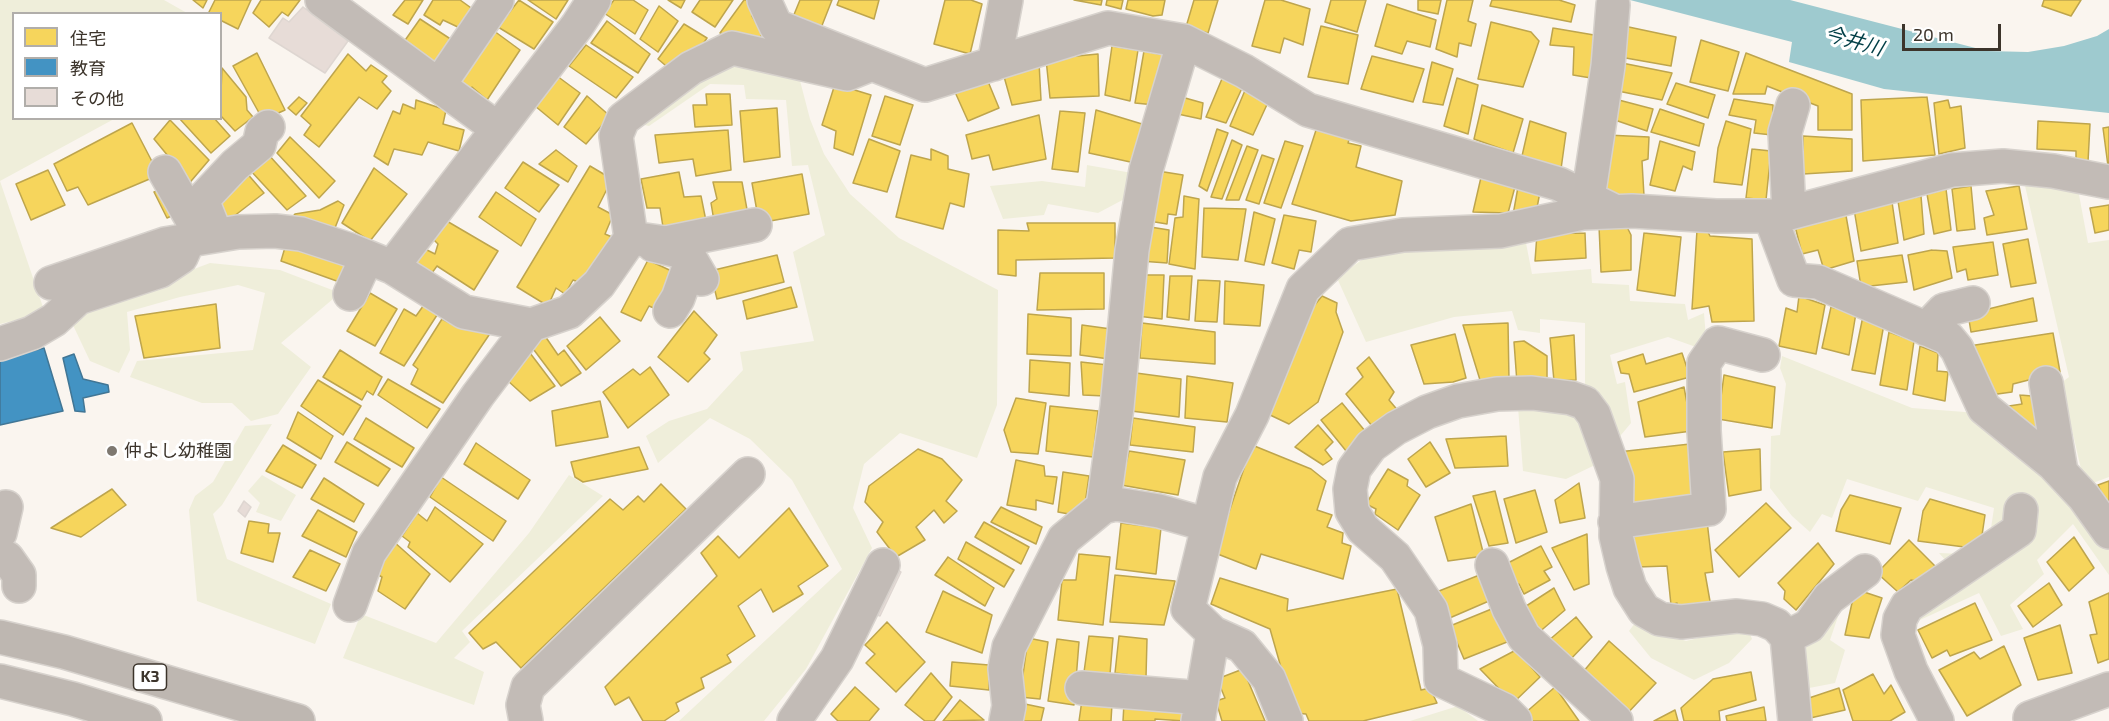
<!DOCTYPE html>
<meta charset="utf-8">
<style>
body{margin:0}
#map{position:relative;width:2109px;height:721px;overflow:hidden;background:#faf5ef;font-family:"Exo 2","Noto Sans JP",sans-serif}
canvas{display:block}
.legend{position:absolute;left:12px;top:12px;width:210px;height:108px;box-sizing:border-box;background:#fff;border:2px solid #b1aeaa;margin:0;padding:8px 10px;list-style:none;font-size:18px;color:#3c342b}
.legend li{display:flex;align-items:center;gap:12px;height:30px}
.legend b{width:30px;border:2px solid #b1aeaa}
.scale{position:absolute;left:1902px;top:24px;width:99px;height:27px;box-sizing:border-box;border:3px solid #3c342b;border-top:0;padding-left:8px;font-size:18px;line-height:21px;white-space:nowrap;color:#3c342b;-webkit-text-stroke:4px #fff;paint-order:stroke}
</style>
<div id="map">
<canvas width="2109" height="721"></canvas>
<ul class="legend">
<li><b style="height:16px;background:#f6d55c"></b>住宅</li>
<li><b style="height:16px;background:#4393c3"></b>教育</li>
<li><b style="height:16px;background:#e7dcd7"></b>その他</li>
</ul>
<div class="scale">20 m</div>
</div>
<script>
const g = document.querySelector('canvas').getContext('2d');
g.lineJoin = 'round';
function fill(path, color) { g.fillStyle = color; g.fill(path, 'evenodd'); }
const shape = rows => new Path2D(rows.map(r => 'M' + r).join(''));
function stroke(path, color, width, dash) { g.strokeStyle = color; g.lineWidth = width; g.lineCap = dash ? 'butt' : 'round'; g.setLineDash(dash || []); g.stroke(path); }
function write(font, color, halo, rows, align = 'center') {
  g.font = font + ' "Exo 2","Noto Sans JP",sans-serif'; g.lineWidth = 6; g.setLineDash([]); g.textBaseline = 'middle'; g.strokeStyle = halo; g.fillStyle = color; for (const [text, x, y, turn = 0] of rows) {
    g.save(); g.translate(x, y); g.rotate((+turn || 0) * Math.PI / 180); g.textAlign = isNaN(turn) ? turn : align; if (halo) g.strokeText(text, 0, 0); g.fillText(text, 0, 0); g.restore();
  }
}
fill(shape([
 [0,0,164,0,187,13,14,14,14,118,114,119,0,181,45,313,0,324],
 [729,60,798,73,810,119,824,154,850,194,899,238,998,290,997,405,977,458,900,433,864,464,853,508,872,548,806,669,764,721,679,721,842,569,792,480,750,439,710,418,658,463,646,436,669,421,707,409,743,370,740,352,814,341,793,252,825,235,808,165,792,166,786,100,746,99,744,85,710,84,649,126,635,123],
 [1087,165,1132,173,1130,196,1098,213,1048,204,1044,215,1003,219,990,186,1042,181,1085,187],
 [2023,177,2077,184,2088,243,2109,240,2109,477,2085,486,2061,383,2069,377],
 [1526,243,1532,274,1591,269,1592,283,1629,285,1630,301,1685,304,1688,320,1704,313,1707,351,1668,337,1610,355,1617,384,1625,382,1631,423,1616,441,1606,404,1585,384,1585,323,1540,319,1540,333,1518,330,1512,311,1454,317,1366,342,1337,278,1367,256,1428,247],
 [210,263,280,270,340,293,281,343,311,367,278,414,251,421,232,403,202,403,130,377,137,361,253,350,265,293,238,285,180,297,127,312,130,350,119,373,90,361,72,323,75,314],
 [1782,356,1912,408,1978,413,2078,501,2109,548,2109,575,2073,524,2037,560,2044,574,2010,605,2023,629,2001,636,1979,593,1909,625,1964,581,1939,553,1987,555,1994,508,1926,487,1918,501,1847,479,1832,518,1822,514,1810,532,1792,516,1770,488,1771,436,1780,435,1786,384,1780,368],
 [1518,407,1582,417,1595,465,1566,479,1523,471],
 [272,424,222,505,213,514,227,559,331,604,315,644,197,601,189,510,195,496,213,482,245,426],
 [262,475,296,495,281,521,256,512,260,503,248,491],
 [569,475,603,496,462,631,470,642,454,658,484,672,474,705,343,658,361,614,436,643,529,533],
 [1845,596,1830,640,1845,650,1835,683,1804,689,1802,640],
 [1638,619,1658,631,1686,641,1747,626,1752,639,1729,663,1694,680,1651,658,1629,631],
 [1458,706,1478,721,1410,721]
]), '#efeeda');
fill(shape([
 [1630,0,1790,0,1987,51,2028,52,2064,46,2097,36,2109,29,2109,113,1884,89,1789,62,1792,42]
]), '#9ecacf');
const homes = shape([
 [193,0,207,0,203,8,193,0],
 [215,0,251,0,238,29,220,20,220,14,208,14,215,0],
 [261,0,300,0,288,16,282,12,269,27,253,13,261,0],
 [405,0,423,0,408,24,393,15,405,0],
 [433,0,460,0,474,10,462,29,443,20,440,25,424,15,433,0],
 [519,0,553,22,534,49,498,27,519,0],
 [528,0,568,0,556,19,528,0],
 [614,0,633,0,648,10,635,34,604,13,614,0],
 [668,0,685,0,681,8,668,0],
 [700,0,733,0,715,27,692,12,700,0],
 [744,0,749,0,755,8,752,16,763,34,752,45,720,33,744,0],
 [800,0,832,0,821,28,793,17,800,0],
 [839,0,879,0,874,19,837,5,839,0],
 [945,0,971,0,982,4,970,54,934,44,945,0],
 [1074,0,1102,0,1101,5,1074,0],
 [1107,0,1123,0,1121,9,1106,5,1107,0],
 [1128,0,1165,0,1162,15,1153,16,1126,9,1128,0],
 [1194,0,1218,0,1208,33,1186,27,1194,0],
 [1265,0,1281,0,1310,9,1303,45,1284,38,1280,53,1252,46,1265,0],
 [1331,0,1366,0,1357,32,1325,22,1331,0],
 [1418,0,1441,0,1438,14,1418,10,1418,0],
 [1447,0,1473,0,1468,21,1476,24,1471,46,1459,43,1457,57,1436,49,1447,0],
 [1492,0,1559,0,1575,5,1571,22,1490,6,1492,0],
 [2044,0,2081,0,2071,16,2042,6,2044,0],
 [1387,4,1436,20,1430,47,1407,41,1402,54,1375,46,1387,4],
 [659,6,678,21,658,52,640,39,659,6],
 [420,19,452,40,434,66,401,46,420,19],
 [607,21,650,54,638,73,591,43,607,21],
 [1491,22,1531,32,1539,41,1523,87,1478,79,1491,22],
 [684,24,707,38,697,53,672,71,658,59,684,24],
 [1321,26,1358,35,1348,84,1308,77,1321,26],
 [1624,26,1676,37,1671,66,1620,57,1624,26],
 [490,28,520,50,487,100,472,87,465,97,449,84,490,28],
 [1553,28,1594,35,1591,78,1573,75,1574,47,1550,45,1553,28],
 [1701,40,1739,52,1728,91,1690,82,1701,40],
 [586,45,633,77,616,98,569,66,586,45],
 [1112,46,1138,50,1130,101,1105,95,1112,46],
 [1144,51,1165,55,1155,105,1135,103,1144,51],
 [257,53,285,110,263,120,233,66,257,53],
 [1746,53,1852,94,1852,130,1818,130,1818,106,1767,86,1765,94,1733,94,1746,53],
 [348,54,366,71,371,65,387,76,382,82,391,91,377,109,359,97,319,147,304,135,311,125,301,116,348,54],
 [1098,54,1099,96,1050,98,1046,59,1098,54],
 [1372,56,1424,69,1413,102,1361,89,1372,56],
 [1039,62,1041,100,1012,105,1003,73,1039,62],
 [1432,62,1453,69,1443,105,1423,102,1432,62],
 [1622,63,1672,73,1662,100,1613,90,1622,63],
 [222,68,246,97,247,110,253,117,235,131,220,115,222,68],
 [1224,74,1243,86,1226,123,1206,117,1224,74],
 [557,76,580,93,558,125,535,106,557,76],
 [1457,78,1478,85,1468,134,1444,126,1457,78],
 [987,79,999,108,968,121,955,92,987,79],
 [1676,83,1715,95,1708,118,1667,104,1676,83],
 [835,84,871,95,853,155,834,148,836,131,822,125,835,84],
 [1246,88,1270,98,1253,135,1230,126,1246,88],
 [706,94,730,94,732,125,695,127,693,105,707,105,706,94],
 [587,96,610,116,586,144,564,127,587,96],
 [885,96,913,105,900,145,872,136,885,96],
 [1178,96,1203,103,1201,119,1173,113,1178,96],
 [299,97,307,103,296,115,288,108,299,97],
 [1927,97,1935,155,1863,161,1861,100,1927,97],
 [1615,99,1653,109,1647,131,1609,118,1615,99],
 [1734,99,1773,105,1772,135,1754,133,1756,120,1729,115,1734,99],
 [416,100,446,110,443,124,464,130,459,151,428,142,422,155,394,149,388,165,374,156,393,111,400,114,403,104,415,109,416,100],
 [1948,100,1950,108,1961,106,1965,148,1939,154,1934,103,1948,100],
 [1482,105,1523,119,1513,153,1474,139,1482,105],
 [777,108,780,157,744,162,740,111,777,108],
 [1660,109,1704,124,1699,146,1651,132,1660,109],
 [1096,110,1142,124,1135,163,1089,153,1096,110],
 [1060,111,1085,113,1078,172,1052,169,1060,111],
 [1039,115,1046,159,993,170,989,155,972,159,966,135,1039,115],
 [179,118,214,118,230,136,211,153,179,118],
 [170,120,209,160,186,187,173,162,154,139,170,120],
 [1530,121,1566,133,1561,169,1522,156,1530,121],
 [1726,121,1751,129,1742,185,1714,182,1718,148,1726,121],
 [2038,121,2090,124,2088,162,2076,160,2076,151,2037,149,2038,121],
 [132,123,159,175,88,205,78,187,67,191,54,164,132,123],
 [1318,124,1351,133,1348,143,1361,146,1356,167,1402,181,1395,215,1351,221,1292,204,1318,124],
 [2109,127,2109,166,2108,166,2103,128,2109,127],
 [1217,129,1228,133,1207,191,1199,186,1217,129],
 [728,130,731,170,696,176,693,159,659,163,655,135,728,130],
 [1607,135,1649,137,1648,159,1642,161,1644,196,1619,196,1601,191,1607,135],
 [1803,136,1852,139,1852,171,1803,174,1803,136],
 [290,137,335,181,319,198,277,153,290,137],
 [869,139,900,151,887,192,853,183,869,139],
 [1232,140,1242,145,1222,199,1211,197,1232,140],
 [1285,141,1303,146,1281,208,1264,203,1285,141],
 [1660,141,1695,152,1692,170,1683,166,1675,191,1650,185,1660,141],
 [1247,146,1258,150,1239,200,1226,200,1247,146],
 [931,149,948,156,948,169,969,174,964,207,950,203,943,229,896,217,911,155,931,160,931,149],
 [1752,149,1771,151,1766,200,1746,198,1752,149],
 [556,150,577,166,568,182,539,164,556,150],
 [267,153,306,196,287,210,250,170,267,153],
 [1262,155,1274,159,1259,204,1246,200,1262,155],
 [523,162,559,185,539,212,505,188,523,162],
 [590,166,612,179,598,207,613,215,605,234,612,237,583,284,573,280,565,294,556,288,548,306,517,287,590,166],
 [374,168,407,194,370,241,342,223,374,168],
 [48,170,65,205,31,220,16,184,48,170],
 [245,171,264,193,229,220,213,202,245,171],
 [1158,171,1183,175,1176,215,1168,214,1167,224,1149,221,1158,171],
 [679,172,684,197,701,196,706,221,663,227,660,208,647,208,641,179,679,172],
 [1482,173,1516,183,1508,213,1473,212,1482,173],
 [802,174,809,214,759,223,752,183,802,174],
 [713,182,742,182,748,215,714,221,711,203,717,199,713,182],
 [1971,186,1975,229,1957,231,1952,189,1971,186],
 [2019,186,2027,229,1987,235,1984,218,1994,215,1986,191,2019,186],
 [1518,187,1540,192,1536,213,1513,215,1518,187],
 [166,188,178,213,167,218,154,192,166,188],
 [1946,189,1951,230,1934,234,1927,194,1946,189],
 [496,192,536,219,521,246,479,217,496,192],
 [1184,196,1199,199,1195,269,1169,264,1175,218,1183,217,1184,196],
 [1921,196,1924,234,1904,240,1898,201,1921,196],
 [338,201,344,205,333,233,290,220,295,214,320,210,338,201],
 [1892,202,1898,243,1861,251,1854,209,1892,202],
 [2109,205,2109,230,2095,233,2090,208,2109,205],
 [1204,208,1246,209,1238,260,1202,257,1204,208],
 [1845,210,1854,261,1824,270,1818,250,1802,254,1794,222,1845,210],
 [1254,212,1275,219,1264,265,1245,261,1254,212],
 [1284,215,1316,221,1311,252,1299,250,1294,269,1272,263,1284,215],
 [445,220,498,251,474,290,437,266,429,277,412,268,421,247,435,254,438,244,430,236,445,220],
 [1027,223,1115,223,1115,258,1016,260,1016,276,998,274,998,230,1029,231,1027,223],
 [1626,225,1631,235,1631,270,1601,272,1599,226,1626,225],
 [1144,226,1169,230,1167,263,1140,261,1144,226],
 [1706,228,1710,236,1752,239,1754,321,1712,322,1709,306,1692,309,1697,230,1706,228],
 [1585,233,1586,258,1535,261,1537,234,1585,233],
 [1644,233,1681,237,1675,296,1637,290,1644,233],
 [2028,239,2036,283,2011,287,2003,244,2028,239],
 [1993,242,1998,275,1968,280,1966,269,1957,272,1953,247,1993,242],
 [286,244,354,263,345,284,281,261,286,244],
 [1932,250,1947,251,1952,278,1914,290,1908,255,1932,250],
 [777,255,784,282,717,299,710,271,777,255],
 [1902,255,1907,282,1861,287,1857,261,1902,255],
 [648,260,680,275,663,312,649,306,641,321,621,312,648,260],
 [1040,273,1104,273,1104,309,1037,310,1040,273],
 [1138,275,1164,275,1162,319,1137,316,1138,275],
 [1170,276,1192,276,1189,320,1167,317,1170,276],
 [1198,280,1220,281,1217,322,1195,321,1198,280],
 [1225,281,1264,285,1260,326,1224,324,1225,281],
 [791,287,797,307,747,319,743,301,791,287],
 [370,293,397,309,375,346,347,331,370,293],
 [1322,296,1337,303,1336,312,1343,332,1318,402,1289,424,1268,414,1305,317,1322,296],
 [1799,296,1825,305,1816,354,1779,346,1786,308,1797,312,1799,296],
 [2033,298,2037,321,1971,332,1968,314,2033,298],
 [426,302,439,312,404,366,380,353,404,309,416,316,426,302],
 [216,304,220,348,144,358,135,316,216,304],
 [1831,307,1856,313,1849,355,1822,348,1831,307],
 [694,311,717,335,704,353,710,359,688,382,658,357,694,311],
 [458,314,489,335,443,403,411,384,418,369,413,365,442,319,454,325,458,314],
 [1028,314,1071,318,1071,356,1027,354,1028,314],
 [1863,316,1884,324,1875,374,1852,370,1863,316],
 [600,317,620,341,586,370,567,346,600,317],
 [1142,323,1215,332,1215,364,1140,358,1142,323],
 [1508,323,1509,380,1480,380,1463,325,1508,323],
 [1082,325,1111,329,1109,359,1080,355,1082,325],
 [1889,332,1914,341,1907,390,1880,385,1889,332],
 [2053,333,2060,372,2013,384,2012,392,1983,396,1969,346,2053,333],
 [1455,334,1466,378,1453,382,1424,384,1411,345,1455,334],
 [1574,335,1576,380,1554,381,1550,338,1574,335],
 [545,336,558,355,564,350,581,373,561,386,531,346,545,336],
 [1524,341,1547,356,1547,382,1517,383,1514,342,1524,341],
 [1920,346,1938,353,1937,371,1948,372,1945,401,1913,394,1920,346],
 [340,350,382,377,373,395,367,391,362,400,323,377,340,350],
 [530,353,555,386,530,401,507,380,530,353],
 [1682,353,1690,377,1634,392,1629,374,1621,373,1618,362,1643,354,1646,364,1682,353],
 [1369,357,1394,392,1389,400,1400,413,1377,432,1346,394,1363,377,1357,368,1369,357],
 [1030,360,1070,363,1069,396,1029,392,1030,360],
 [1081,362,1108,365,1105,396,1083,395,1081,362],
 [650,367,669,395,628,428,603,392,633,369,640,375,650,367],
 [1136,373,1181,379,1179,417,1131,411,1136,373],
 [1724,375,1775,387,1772,428,1718,419,1724,375],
 [1187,376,1233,383,1227,422,1185,418,1187,376],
 [388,379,440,409,427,428,378,395,388,379],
 [318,380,361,406,343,435,301,406,318,380],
 [1684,387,1692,431,1645,437,1638,402,1684,387],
 [2020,395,2044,397,2046,433,2025,430,2012,419,2009,406,2022,404,2020,395],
 [1016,398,1046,403,1038,454,1011,452,1004,430,1016,398],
 [600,401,608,437,556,446,552,411,600,401],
 [1342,403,1370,437,1351,457,1321,420,1342,403],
 [1050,406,1098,411,1093,457,1046,451,1050,406],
 [298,412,333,436,321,459,287,438,298,412],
 [366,418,414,448,402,467,354,439,366,418],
 [1133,418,1195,427,1193,452,1130,445,1133,418],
 [1318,425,1333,442,1325,450,1332,459,1323,465,1295,447,1318,425],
 [1506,436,1508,466,1455,468,1446,439,1506,436],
 [347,442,390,469,378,486,335,462,347,442],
 [1430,442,1450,473,1426,487,1408,459,1430,442],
 [476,443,530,480,518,499,464,464,476,443],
 [1690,444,1697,497,1627,508,1618,452,1690,444],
 [283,445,316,465,302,488,266,471,283,445],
 [1252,445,1311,469,1326,481,1317,510,1332,515,1327,527,1343,533,1342,543,1351,546,1343,579,1261,554,1256,569,1215,553,1252,445],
 [639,447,648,469,583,482,575,477,571,462,639,447],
 [918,449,942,459,962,480,946,501,957,511,944,523,934,510,916,527,925,540,896,557,877,532,883,522,865,502,869,486,918,449],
 [1760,449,1761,490,1729,496,1723,452,1760,449],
 [1129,451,1185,460,1178,495,1121,485,1129,451],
 [1016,460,1044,466,1045,476,1057,477,1053,504,1036,500,1036,510,1007,505,1016,460],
 [1388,469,1408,480,1407,486,1420,495,1398,530,1375,514,1376,509,1366,504,1388,469],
 [1063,472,1089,476,1085,504,1074,515,1058,512,1063,472],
 [441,477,506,521,493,541,430,497,441,477],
 [324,478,364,504,354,522,311,499,324,478],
 [2109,481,2109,512,2098,485,2109,481],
 [1579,483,1585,518,1560,523,1555,500,1579,483],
 [661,484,686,509,521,668,496,642,483,649,469,633,610,499,623,510,638,496,644,502,661,484],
 [112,489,126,505,81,537,51,528,112,489],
 [1535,490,1547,532,1516,543,1504,499,1535,490],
 [1495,491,1508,543,1489,546,1473,496,1495,491],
 [1850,495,1901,508,1890,544,1836,531,1841,510,1850,495],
 [1930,499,1985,515,1980,549,1918,541,1923,511,1930,499],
 [1766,503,1791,528,1739,577,1715,550,1766,503],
 [1471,504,1484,556,1448,561,1435,517,1471,504],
 [435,507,483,544,450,582,408,547,410,542,402,536,417,513,427,521,435,507],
 [1001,507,1042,527,1036,544,991,522,1001,507],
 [789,508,828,566,798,586,803,594,773,612,761,589,738,606,755,636,727,655,731,662,701,678,704,688,676,703,679,711,664,721,643,721,629,697,615,705,605,687,717,576,701,553,718,536,739,558,789,508],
 [318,510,357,532,346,557,302,536,318,510],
 [249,521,269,524,268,533,280,533,273,562,241,553,249,521],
 [1707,521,1713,572,1705,573,1711,607,1679,611,1677,603,1671,605,1667,566,1637,567,1633,532,1707,521],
 [984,522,1029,547,1021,564,975,537,984,522],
 [1121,523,1161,528,1156,574,1116,569,1121,523],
 [1587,534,1589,584,1574,590,1552,548,1587,534],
 [2074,537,2094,568,2069,591,2047,562,2074,537],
 [1909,540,1937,568,1923,582,1911,580,1898,592,1877,573,1909,540],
 [393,541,430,574,405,609,378,591,382,577,371,571,393,541],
 [966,542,1014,570,1004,587,958,559,966,542],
 [1818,543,1834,564,1796,610,1784,599,1785,591,1778,583,1818,543],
 [1541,546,1552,567,1544,571,1550,580,1524,594,1519,584,1514,587,1502,566,1541,546],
 [310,550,340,564,326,591,293,577,310,550],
 [1079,554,1110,557,1103,625,1058,620,1062,580,1076,580,1079,554],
 [948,557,994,588,985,606,935,575,948,557],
 [1482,574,1489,601,1445,620,1434,593,1482,574],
 [1115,575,1175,581,1164,625,1110,622,1115,575],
 [1220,578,1288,599,1287,611,1397,589,1421,690,1430,688,1437,703,1363,721,1309,721,1306,714,1294,713,1270,629,1211,604,1220,578],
 [2049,583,2062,605,2033,627,2018,606,2049,583],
 [1554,588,1565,610,1537,634,1520,610,1554,588],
 [1855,589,1882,598,1869,638,1845,635,1855,589],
 [943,591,992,615,982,653,926,632,943,591],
 [2109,593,2109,659,2098,663,2090,635,2097,634,2089,602,2109,593],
 [1975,603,1992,640,1950,656,1947,650,1932,658,1918,630,1975,603],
 [1494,608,1507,642,1464,659,1450,626,1494,608],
 [1576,617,1592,637,1566,664,1548,641,1576,617],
 [887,622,925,662,896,692,866,663,875,654,865,645,887,622],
 [2060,625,2072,673,2038,680,2024,638,2060,625],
 [1089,636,1113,638,1110,674,1084,672,1089,636],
 [1119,636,1147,639,1146,677,1115,673,1119,636],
 [1028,638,1048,642,1040,699,1020,697,1028,638],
 [1057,639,1079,642,1074,705,1048,701,1057,639],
 [1609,641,1656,683,1623,718,1583,672,1609,641],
 [2004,646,2021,685,1967,716,1939,670,1974,652,1980,659,2004,646],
 [1516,650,1540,677,1513,703,1480,669,1516,650],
 [952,662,989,665,989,690,950,686,952,662],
 [1243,669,1265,721,1222,721,1216,701,1225,698,1217,679,1243,669],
 [1751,672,1756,700,1719,711,1720,721,1684,721,1681,708,1713,679,1751,672],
 [931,673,952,697,934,721,925,721,905,705,931,673],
 [1873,674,1884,694,1891,685,1905,712,1890,721,1853,721,1843,690,1873,674],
 [855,687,879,709,869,721,838,721,831,714,855,687],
 [1555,687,1579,721,1529,721,1524,714,1555,687],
 [1839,688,1845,710,1806,719,1803,700,1839,688],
 [960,700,984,720,943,721,960,700],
 [1082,700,1112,704,1111,721,1079,721,1082,700],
 [1124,703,1184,710,1184,721,1155,719,1155,721,1123,721,1124,703],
 [1025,704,1044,708,1041,721,1020,721,1025,704],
 [1764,707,1766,721,1727,721,1726,716,1764,707],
 [1675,710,1678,721,1654,721,1675,710]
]);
fill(homes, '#f6d55c');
stroke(homes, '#bea54d', 1.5);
const schools = shape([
 [44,348,63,411,0,425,0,359,44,348],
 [74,354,83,379,108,385,109,392,83,398,85,412,75,411,63,358,74,354]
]);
fill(schools, '#4393c3');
stroke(schools, '#417695', 1.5);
const building = shape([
 [303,7,348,41,325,73,269,38,283,18,289,22,303,7],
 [244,501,251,507,245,517,238,511,244,501],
 [892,565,901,572,880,616,869,612,892,565]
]);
fill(building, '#e7dcd7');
stroke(building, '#ded6d1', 1.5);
const minor = shape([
 [322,0,498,129],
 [764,0,776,26,925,85,1108,28,1184,41,1244,71,1308,110,1559,184,1612,210],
 [994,64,1006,0],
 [439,85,497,0],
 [165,172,201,235],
 [1588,198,1608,66,1613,5],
 [1789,213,1785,132,1793,105],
 [1770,216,1794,280,1818,282,1948,338,1957,349,1984,408,2053,464,2084,497,2109,532],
 [216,235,202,200,235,165,259,145,262,132,268,127],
 [631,238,666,243,755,225],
 [653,245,687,253,702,279],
 [392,267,577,26,594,0],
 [51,283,165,244,238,232,275,231,301,234,350,250,392,267,464,312,531,325,569,312,599,284,631,238,616,136,623,119,691,68,732,48,847,74,872,64],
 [350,294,367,257],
 [670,311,678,298,688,270,689,256],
 [1926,329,1944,310,1973,303],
 [0,344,32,333,54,320,78,298,160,271,181,257,189,239],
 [2046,383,2061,472],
 [1103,507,1117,407,1132,250,1146,170,1184,41],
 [1615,522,1709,509,1704,431,1704,363,1718,343,1763,355],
 [0,533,6,507],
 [0,556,7,558,19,575,19,586],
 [1492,565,1509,609,1524,637,1616,721],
 [350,605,369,553,478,395,531,325],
 [1213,633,1242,646,1269,679,1286,721],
 [1787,637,1809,626,1829,598,1865,571],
 [1082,688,1202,698],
 [526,721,523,705,528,687,748,474],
 [794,721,837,659,883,565],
 [1006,721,1009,706,1005,669,1009,647,1064,539,1103,507,1116,504,1159,511,1208,525],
 [1198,721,1213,633,1188,609,1220,477,1252,415,1303,289,1350,244,1403,235,1501,231,1583,213,1632,211,1716,216,1778,216,1952,170,2003,166,2053,171,2109,182],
 [1515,721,1504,710,1441,680,1440,645,1431,610,1395,557,1363,529,1352,511,1350,489,1354,469,1371,446,1396,428,1427,412,1458,401,1497,394,1532,393,1571,398,1585,403,1594,415,1617,479,1616,536,1623,566,1630,588,1644,610,1660,619,1681,622,1737,616,1762,619,1776,625,1787,637,1795,721],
 [1937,721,1911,671,1898,635,1900,619,1907,606,2019,530,2021,510],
 [2031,721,2030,718,2109,689]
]);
const highway = shape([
 [0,637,64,652,298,721],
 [0,681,73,699,145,721]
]);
stroke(minor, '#d7d2cd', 36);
stroke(highway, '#d7d2cd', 36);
stroke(minor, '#c2bbb6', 33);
stroke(highway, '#beb7b1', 33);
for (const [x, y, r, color] of [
 [112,451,6,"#7e7870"]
]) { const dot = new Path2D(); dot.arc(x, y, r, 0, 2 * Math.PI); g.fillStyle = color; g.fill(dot); stroke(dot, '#fff', 2); }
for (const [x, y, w] of [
 [150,677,33]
]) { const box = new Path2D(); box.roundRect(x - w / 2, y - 13, w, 26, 4.5); g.fillStyle = '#fff'; g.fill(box); stroke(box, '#3c342b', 1.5); }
write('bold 16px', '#3c342b', null, [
 ["K3",150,677]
]);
write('18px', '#3c342b', '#fff', [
 ["仲よし幼稚園",124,451]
], 'left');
write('italic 20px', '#003e46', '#fff', [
 ["今井川",1854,41,16]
]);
</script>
